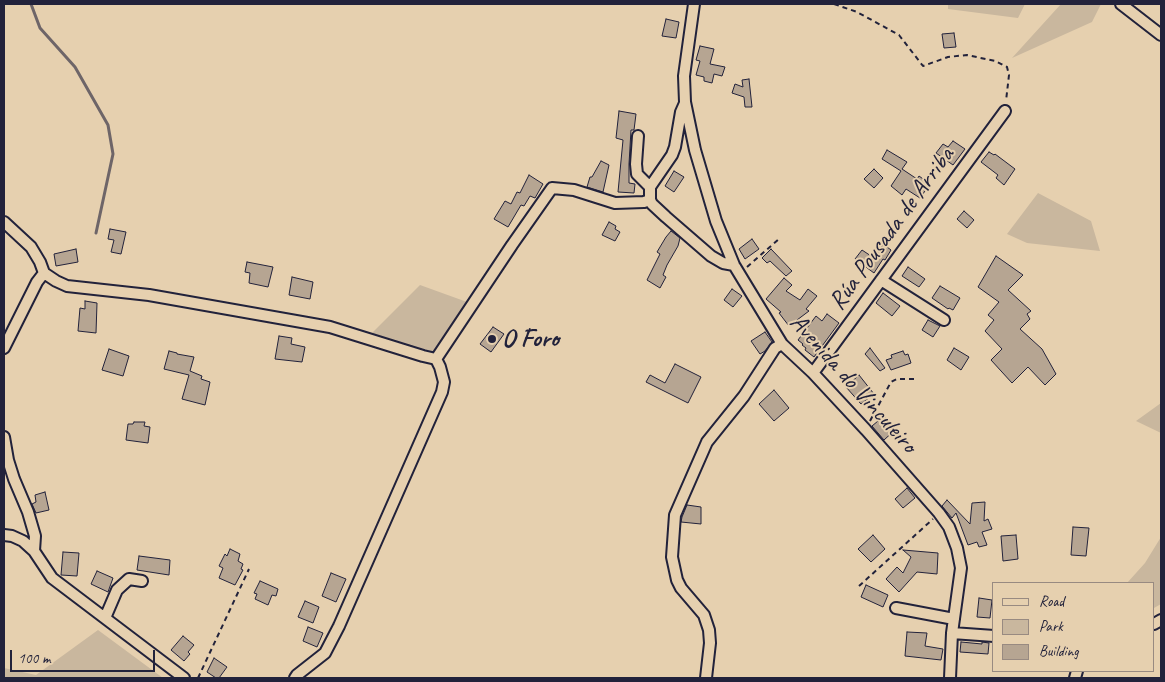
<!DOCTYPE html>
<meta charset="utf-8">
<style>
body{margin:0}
#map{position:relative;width:1165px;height:682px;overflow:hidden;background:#e6d0af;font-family:Caveat,sans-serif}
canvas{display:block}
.frame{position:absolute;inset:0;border:5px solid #22223b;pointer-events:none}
.legend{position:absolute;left:992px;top:582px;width:162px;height:90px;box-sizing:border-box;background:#e6d0af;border:1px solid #988a81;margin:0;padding:6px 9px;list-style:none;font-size:15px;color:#22223b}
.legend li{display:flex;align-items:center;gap:10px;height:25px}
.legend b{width:25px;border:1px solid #988a81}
.scale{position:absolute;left:10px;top:650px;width:145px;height:22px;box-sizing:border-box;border:2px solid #22223b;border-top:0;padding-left:6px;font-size:15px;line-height:18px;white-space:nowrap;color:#22223b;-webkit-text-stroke:4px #e6d0af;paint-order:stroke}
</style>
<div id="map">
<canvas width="1165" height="682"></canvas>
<div class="frame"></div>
<ul class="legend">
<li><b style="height:6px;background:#e6d0af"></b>Road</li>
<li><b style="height:14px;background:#c9b79e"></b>Park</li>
<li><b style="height:14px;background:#b6a592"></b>Building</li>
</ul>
<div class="scale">100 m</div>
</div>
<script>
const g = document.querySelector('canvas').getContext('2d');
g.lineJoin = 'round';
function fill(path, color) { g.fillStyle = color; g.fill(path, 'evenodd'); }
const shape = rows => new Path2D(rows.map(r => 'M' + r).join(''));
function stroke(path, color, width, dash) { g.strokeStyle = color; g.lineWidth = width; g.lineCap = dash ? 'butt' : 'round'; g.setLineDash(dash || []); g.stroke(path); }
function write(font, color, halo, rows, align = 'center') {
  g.font = font + ' Caveat,sans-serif'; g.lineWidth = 4; g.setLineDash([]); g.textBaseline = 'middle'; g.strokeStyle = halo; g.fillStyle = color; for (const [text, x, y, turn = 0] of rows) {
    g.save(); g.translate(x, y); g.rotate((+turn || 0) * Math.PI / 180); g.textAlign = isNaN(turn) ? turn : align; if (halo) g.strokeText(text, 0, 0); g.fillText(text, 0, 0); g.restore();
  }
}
fill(shape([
 [948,4,1025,4,1018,18,948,9],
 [1061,4,1101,4,1092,22,1012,58],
 [1038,193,1091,221,1100,251,1027,243,1007,234],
 [420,285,467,302,433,353,371,334],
 [1161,403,1161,433,1136,421],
 [1161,537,1161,604,1154,608,1154,583,1127,583,1145,563],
 [98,630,163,678,4,678,4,668,36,675]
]), '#c9b79e');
stroke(shape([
 [31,4,40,28,75,67,108,125,113,154,96,233]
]), '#6e6568', 3);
const building = shape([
 [666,19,679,22,676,38,662,36,666,19],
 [954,33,956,47,944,48,942,34,954,33],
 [700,46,714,49,710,64,725,67,722,76,714,74,712,83,704,81,704,77,696,75,700,61,696,60,700,46],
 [749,79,752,107,745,107,744,97,732,93,735,84,743,87,742,80,749,79],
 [619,111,636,114,634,130,631,130,629,164,629,183,635,184,634,193,618,192,623,140,616,138,619,111],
 [953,141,965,149,953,165,936,153,943,144,948,147,953,141],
 [887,150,907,162,902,169,917,179,919,176,930,184,920,198,906,189,902,195,891,186,901,171,882,159,887,150],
 [989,152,994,155,995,154,1015,169,1004,185,996,178,998,175,981,162,989,152],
 [601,161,609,165,603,192,587,187,590,177,592,177,601,161],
 [874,169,883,178,874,188,864,179,874,169],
 [674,171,684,177,674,192,665,186,674,171],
 [529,175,543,184,535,198,530,196,524,206,521,205,508,227,494,219,505,201,511,204,517,192,520,193,529,175],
 [964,211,974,220,967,228,957,219,964,211],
 [609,222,616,226,615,229,620,232,615,241,602,235,609,222],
 [110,229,126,232,121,254,111,252,114,240,108,239,110,229],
 [671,231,680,238,678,246,667,265,663,275,666,277,660,288,647,280,660,254,657,252,666,237,671,231],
 [752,239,759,249,745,259,739,249,752,239],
 [883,244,891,250,885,260,883,259,874,273,855,259,862,250,874,258,883,244],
 [76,249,78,262,56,266,54,254,76,249],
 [771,249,792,271,786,276,770,261,767,263,762,258,771,249],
 [996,256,1023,275,1008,290,1031,311,1027,314,1030,319,1020,329,1042,349,1056,374,1045,385,1028,367,1012,383,991,360,1002,349,985,331,994,320,988,315,999,302,978,287,996,256],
 [247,262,273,267,268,287,249,283,250,273,245,272,247,262],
 [908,267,925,279,919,287,902,276,908,267],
 [292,277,313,282,310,299,289,295,292,277],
 [784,278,792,285,786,291,800,300,808,289,817,296,806,309,809,311,789,326,779,313,781,312,766,299,784,278],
 [940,286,960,298,953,310,949,308,948,309,932,298,940,286],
 [732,289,742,296,733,307,724,300,732,289],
 [883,293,900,306,892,316,876,303,883,293],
 [85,301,97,303,96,333,78,331,80,308,85,309,85,301],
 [827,314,839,323,814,357,805,350,806,348,802,345,803,344,798,340,816,316,822,321,827,314],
 [928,320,940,326,933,337,922,330,928,320],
 [493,327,504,334,491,352,480,344,493,327],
 [765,332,772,342,765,351,760,354,751,341,765,332],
 [279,336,292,338,291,344,305,347,302,362,275,359,279,336],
 [870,348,885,368,880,371,865,354,870,348],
 [954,348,969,357,961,370,947,360,954,348],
 [109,349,129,356,123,376,102,370,109,349],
 [169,351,177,353,177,354,194,357,190,371,202,376,201,379,210,382,205,405,182,399,189,375,164,369,169,351],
 [903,351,905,355,908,354,911,363,891,370,886,360,892,358,891,355,903,351],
 [675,364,701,377,688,403,646,382,650,375,665,383,675,364],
 [859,375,874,394,861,404,846,387,859,375],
 [774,390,789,408,774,421,759,404,774,390],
 [884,416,896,429,884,440,872,426,884,416],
 [134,422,145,422,144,426,150,427,148,443,126,440,128,424,133,424,134,422],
 [907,488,915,498,903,508,895,499,907,488],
 [45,492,49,510,36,513,32,504,36,502,35,495,45,492],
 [947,500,970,524,972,503,985,502,984,521,988,519,992,529,982,532,987,545,979,547,977,542,968,545,956,513,952,518,942,506,947,500],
 [687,505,701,507,701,524,681,522,682,517,687,505],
 [1073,527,1089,528,1086,556,1071,555,1073,527],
 [873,535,885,549,871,562,858,549,873,535],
 [1016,535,1018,559,1003,561,1001,536,1016,535],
 [230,549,240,554,238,561,243,564,241,569,243,570,235,585,219,578,223,568,219,566,225,554,227,556,230,549],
 [903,550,938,553,937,574,917,572,899,592,886,579,897,567,903,573,911,557,903,550],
 [63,552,79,553,77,576,61,575,63,552],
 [139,556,170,560,169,575,137,570,139,556],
 [97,571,113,578,108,592,91,584,97,571],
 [331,573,346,579,336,602,322,596,331,573],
 [260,581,278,589,276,596,272,595,268,605,255,599,257,594,254,593,260,581],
 [866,585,888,595,883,607,861,597,866,585],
 [979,598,992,600,990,618,977,617,979,598],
 [305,601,319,607,313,623,298,617,305,601],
 [308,627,323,633,317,647,303,641,308,627],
 [907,632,927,633,925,646,943,649,941,660,905,656,907,632],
 [183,636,194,645,188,652,190,654,184,661,171,650,183,636],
 [961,642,982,644,982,642,989,643,988,654,960,652,961,642],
 [214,658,227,667,219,678,216,678,207,672,214,658]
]);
fill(building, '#b6a592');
stroke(building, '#22223b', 1);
const minor = shape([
 [694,4,684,76,685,102,695,150,716,221,734,265,782,344,813,373,866,430,939,513,949,527,957,548,961,568,952,633,950,678],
 [1121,4,1161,35],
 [685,103,681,112,675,147,672,155,650,187,650,200,652,204,666,217,711,256,723,263,734,265],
 [638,136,636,164,637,174,650,187],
 [4,222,31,247,40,262,44,273,56,281,67,286,149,295,330,327,423,356,436,359,440,367,444,382,442,392,339,626,325,653,297,675,295,678],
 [881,280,944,320],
 [4,348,37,282,44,273],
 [436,359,512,245,552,188,574,190,615,203,644,202,650,200],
 [813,373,1005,111],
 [4,437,8,460,14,479,28,512,35,536,34,551],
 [4,535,12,536,23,541,34,551,52,578,184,678],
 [896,608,954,619],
 [105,618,117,590,129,579,142,581],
 [1154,624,1161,620],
 [952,633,994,636],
 [706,678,710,643,709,630,704,615,681,588,677,580,672,557,675,515,707,442,744,396,775,348,782,344],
 [1075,678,1077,671]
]);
stroke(minor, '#22223b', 14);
stroke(shape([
 [834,4,857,12,899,35,923,66,948,57,967,55,995,61,1007,67,1009,75,1006,101],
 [747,267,780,238],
 [870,421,891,382,897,379,915,379],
 [859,586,933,519],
 [198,678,249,569]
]), '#22223b', 2, [5, 4]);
stroke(minor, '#e6d0af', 10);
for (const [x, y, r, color] of [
 [492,339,5,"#22223b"]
]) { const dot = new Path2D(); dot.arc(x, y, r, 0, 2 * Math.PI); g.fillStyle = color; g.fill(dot); stroke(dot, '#e6d0af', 2); }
write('25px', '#22223b', '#e6d0af', [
 ["Rúa Pousada de Arriba",892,229,-54],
 ["Avenida do Vinculeiro",853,384,48]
]);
write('bold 25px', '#22223b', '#e6d0af', [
 ["O Foro",502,339]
], 'left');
</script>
